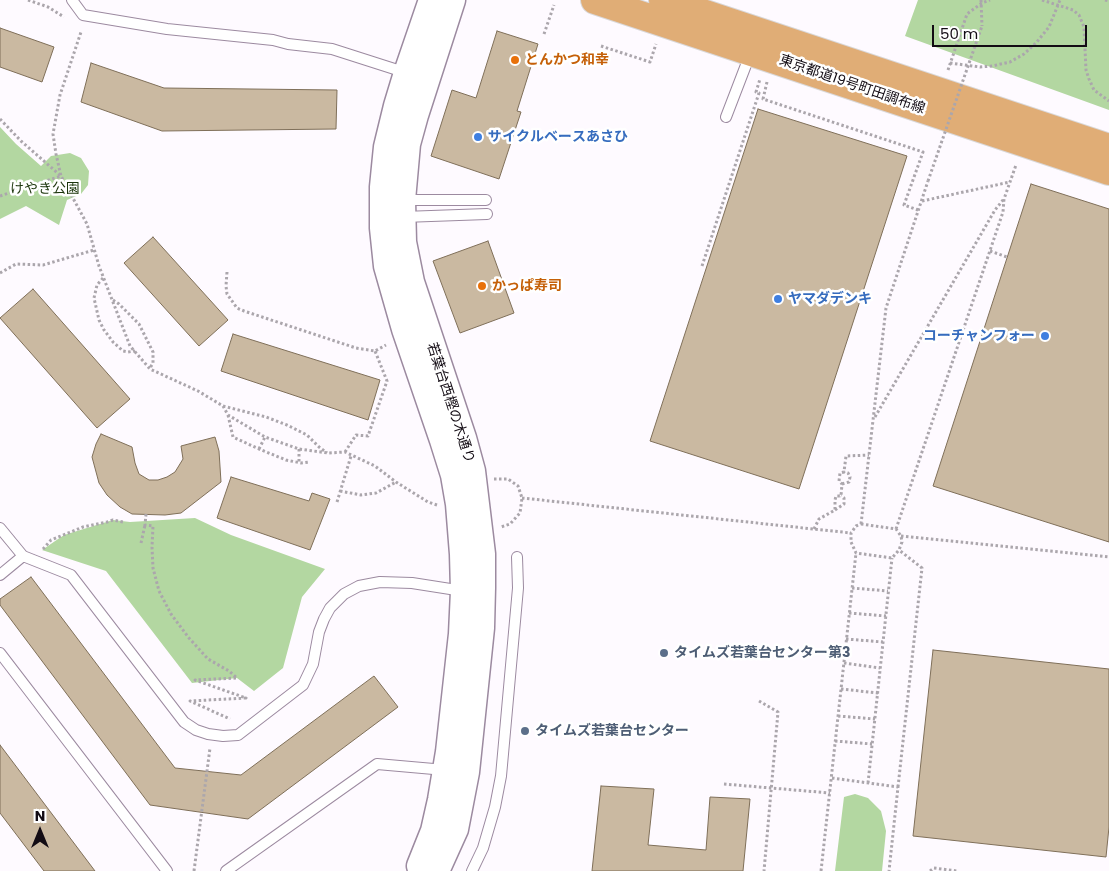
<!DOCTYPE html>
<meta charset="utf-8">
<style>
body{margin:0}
#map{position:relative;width:1109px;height:871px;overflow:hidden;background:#fefaff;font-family:Poppins,sans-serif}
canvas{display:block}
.north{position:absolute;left:15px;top:806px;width:50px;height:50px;-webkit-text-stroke:4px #fff;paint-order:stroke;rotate:0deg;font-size:14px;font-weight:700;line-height:20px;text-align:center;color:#130c14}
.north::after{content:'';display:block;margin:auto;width:18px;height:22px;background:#130c14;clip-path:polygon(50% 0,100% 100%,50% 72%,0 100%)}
.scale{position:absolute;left:932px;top:25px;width:155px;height:22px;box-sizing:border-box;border:2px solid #130c14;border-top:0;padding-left:6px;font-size:15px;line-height:18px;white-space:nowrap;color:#130c14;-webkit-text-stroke:4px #fff;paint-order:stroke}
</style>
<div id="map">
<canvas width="1109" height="871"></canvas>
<div class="north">N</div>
<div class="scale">50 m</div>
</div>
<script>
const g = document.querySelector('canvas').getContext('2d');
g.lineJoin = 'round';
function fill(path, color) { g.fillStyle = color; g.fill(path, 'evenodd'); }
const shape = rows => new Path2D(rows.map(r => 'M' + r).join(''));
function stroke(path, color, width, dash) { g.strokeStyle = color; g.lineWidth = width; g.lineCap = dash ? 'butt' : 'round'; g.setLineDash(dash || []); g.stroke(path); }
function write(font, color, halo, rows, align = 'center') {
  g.font = font + ' Poppins,"Noto Sans JP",sans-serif'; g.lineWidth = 5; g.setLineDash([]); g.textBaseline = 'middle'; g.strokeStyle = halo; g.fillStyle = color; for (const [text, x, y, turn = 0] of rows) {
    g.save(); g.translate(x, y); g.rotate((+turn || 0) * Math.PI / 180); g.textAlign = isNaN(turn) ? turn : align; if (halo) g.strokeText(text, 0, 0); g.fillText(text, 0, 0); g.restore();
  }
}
fill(shape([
 [918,0,1109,0,1109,110,905,36],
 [0,127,16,144,41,166,51,156,70,153,81,158,89,171,88,185,81,194,67,200,59,225,26,206,0,219],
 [195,518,231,535,325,569,302,597,283,668,254,691,237,678,192,683,106,571,42,550,64,535,113,520,130,522],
 [855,794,868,798,881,811,886,831,882,871,835,871,844,797]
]), '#b3d7a1');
const building = shape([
 [0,28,54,47,42,82,0,67,0,28],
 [497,31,538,44,517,111,521,112,499,179,431,156,452,90,476,98,497,31],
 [91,63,164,88,337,90,336,129,162,131,81,102,91,63],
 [758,109,907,156,799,489,650,441,758,109],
 [1031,184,1109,209,1109,542,933,486,1031,184],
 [153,237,228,320,199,346,124,263,153,237],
 [488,241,514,313,460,333,433,261,488,241],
 [33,289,130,399,97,428,0,318,33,289],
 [233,334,380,380,368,420,221,371,233,334],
 [101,434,132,447,135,463,139,474,149,480,158,480,167,477,175,472,183,459,181,446,215,437,219,451,221,482,181,513,165,515,132,514,120,507,107,495,99,483,92,457,96,444,101,434],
 [231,477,309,501,312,493,330,499,310,550,217,518,231,477],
 [31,577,175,768,241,775,374,676,398,707,248,819,150,805,0,605,0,599,31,577],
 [933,650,1109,669,1109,827,1106,857,913,836,933,650],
 [0,745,95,871,44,871,0,813,0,745],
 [601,786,654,789,648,845,706,850,710,797,750,799,743,871,592,871,601,786]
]);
fill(building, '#cab9a1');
stroke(building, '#7f6f59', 1);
const service = shape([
 [72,0,83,15,167,29,273,40,288,44,332,49,407,73],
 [726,117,751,52],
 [403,200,486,200],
 [403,217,487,214],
 [0,528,23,556,71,575,184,722,196,730,208,734,223,736,238,735,303,685,313,664,319,632,324,619,330,608,344,594,359,586,380,582,412,583,463,591],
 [0,575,23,556],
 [0,653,167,871],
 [226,871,377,764,445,770],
 [472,871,483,848,495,807,501,776,518,588,517,557]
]);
const tertiary = shape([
 [420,866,434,831,441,800,449,752,462,634,464,591,463,554,459,504,454,475,443,440,405,329,387,266,383,228,383,187,387,147,397,106,407,73,432,0],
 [436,871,455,829,466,772,481,628,482,588,482,554,472,471,463,438,411,282,403,242,402,200,407,144,415,115,452,0]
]);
const primary = shape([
 [595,0,1109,171],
 [663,0,1109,148]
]);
stroke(service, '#9c8aa0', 12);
stroke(tertiary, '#9c8aa0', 29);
stroke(primary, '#d9d8d9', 30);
stroke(shape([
 [28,0,48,7,64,17],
 [981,0,982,26],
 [1042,0,1073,10,1079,15,1084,27,1086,70,1089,79,1094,90,1109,101],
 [1105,0,1109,1],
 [544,34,554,5],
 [601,46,650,62,656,44],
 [950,63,980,67,992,66,1010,62,1024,54,1036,43,1049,27,1060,0],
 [948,70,967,14,982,3,990,0],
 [767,82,763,99,923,152,904,205,918,210],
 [0,119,21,141,61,176,87,224,99,266,130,346,150,369,198,391,223,406,228,415,265,437,299,449,328,453,345,452,375,466,396,482,428,502,437,505],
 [0,196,61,176,56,154,53,134,60,95,81,32,80,31],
 [922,201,1010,182],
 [990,251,1007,257],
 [702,266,759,93,756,92,760,79],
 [227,272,226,286,227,294,237,308,244,311,356,348,375,351,386,345],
 [0,273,16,264,43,265,94,250],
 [103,278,97,285,94,298,99,320,104,330,113,342,123,351,128,352,135,351],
 [113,300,119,304,139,324,153,352,153,363,150,368],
 [223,406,266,417,287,425,307,435,319,447,327,453],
 [228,415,233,437,259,449,286,460,301,463,309,462],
 [875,417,995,210,1003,200],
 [259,449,265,437],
 [299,449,299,462],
 [345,452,356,435,368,436,387,381,375,351],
 [494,479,508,479,518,486,522,498,520,513,510,524,501,527],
 [842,484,849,482,850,477,848,473,844,472],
 [340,491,361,495,376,493,396,482],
 [522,498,851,533],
 [337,502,351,456],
 [835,510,844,504,844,498,841,496],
 [146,514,145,525,153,526,152,547,153,568,159,591,171,614,189,638,208,659,229,671,237,678,195,680,246,698,190,701,230,719],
 [861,524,886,308,928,181],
 [861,524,896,529,901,536,902,542,899,550,892,558,856,553,851,542,851,533,856,526,861,524],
 [814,529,819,519,835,510,835,500,836,496,841,496,842,484,839,481,840,473,844,472,846,456,869,455],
 [896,529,1003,212,1004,199,1016,165],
 [901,536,1109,557],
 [141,543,145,525],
 [43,549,51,540,83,527,107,522,113,520,123,522],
 [852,588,888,591],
 [849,613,886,616],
 [846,639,883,642],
 [844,663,880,668],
 [841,689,878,693],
 [759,701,778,712,764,871],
 [838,716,875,719],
 [835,741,872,744],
 [832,778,898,787,889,871],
 [868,783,892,558],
 [724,784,830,793],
 [898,787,922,568,899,550],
 [194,871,210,748],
 [821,871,856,553],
 [930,871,934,868,957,871]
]), '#aba6ac', 3, [2.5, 2.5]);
stroke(service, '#fff', 10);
stroke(tertiary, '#fff', 26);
stroke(primary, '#e0ad76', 28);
stroke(shape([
 [928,181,982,26]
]), '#aba6ac', 3, [2.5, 2.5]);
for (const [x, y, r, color] of [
 [515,60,5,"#e8710a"],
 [478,137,5,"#3f7fe0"],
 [482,286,5,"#e8710a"],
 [778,299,5,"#3f7fe0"],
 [1045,336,5,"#3f7fe0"],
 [664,653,5,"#5c6f8a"],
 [525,731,5,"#5c6f8a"]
]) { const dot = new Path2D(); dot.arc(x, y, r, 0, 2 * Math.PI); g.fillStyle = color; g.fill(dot); stroke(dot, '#fff', 2); }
write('bold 14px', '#c56008', '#fff', [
 ["とんかつ和幸",525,60],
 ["かっぱ寿司",492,286]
], 'left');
write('14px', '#130c14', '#fff', [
 ["東京都道19号町田調布線",852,85,19],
 ["若葉台西樫の木通り",450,403,72]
]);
write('bold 14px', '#366cbe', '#fff', [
 ["サイクルベースあさひ",488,137],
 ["ヤマダデンキ",788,299],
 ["コーチャンフォー",1035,336,"right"]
], 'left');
write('14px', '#1c350c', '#fff', [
 ["けやき公園",45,189]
]);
write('bold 14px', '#4e5e75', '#fff', [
 ["タイムズ若葉台センター第3",674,653],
 ["タイムズ若葉台センター",535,731]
], 'left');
</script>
